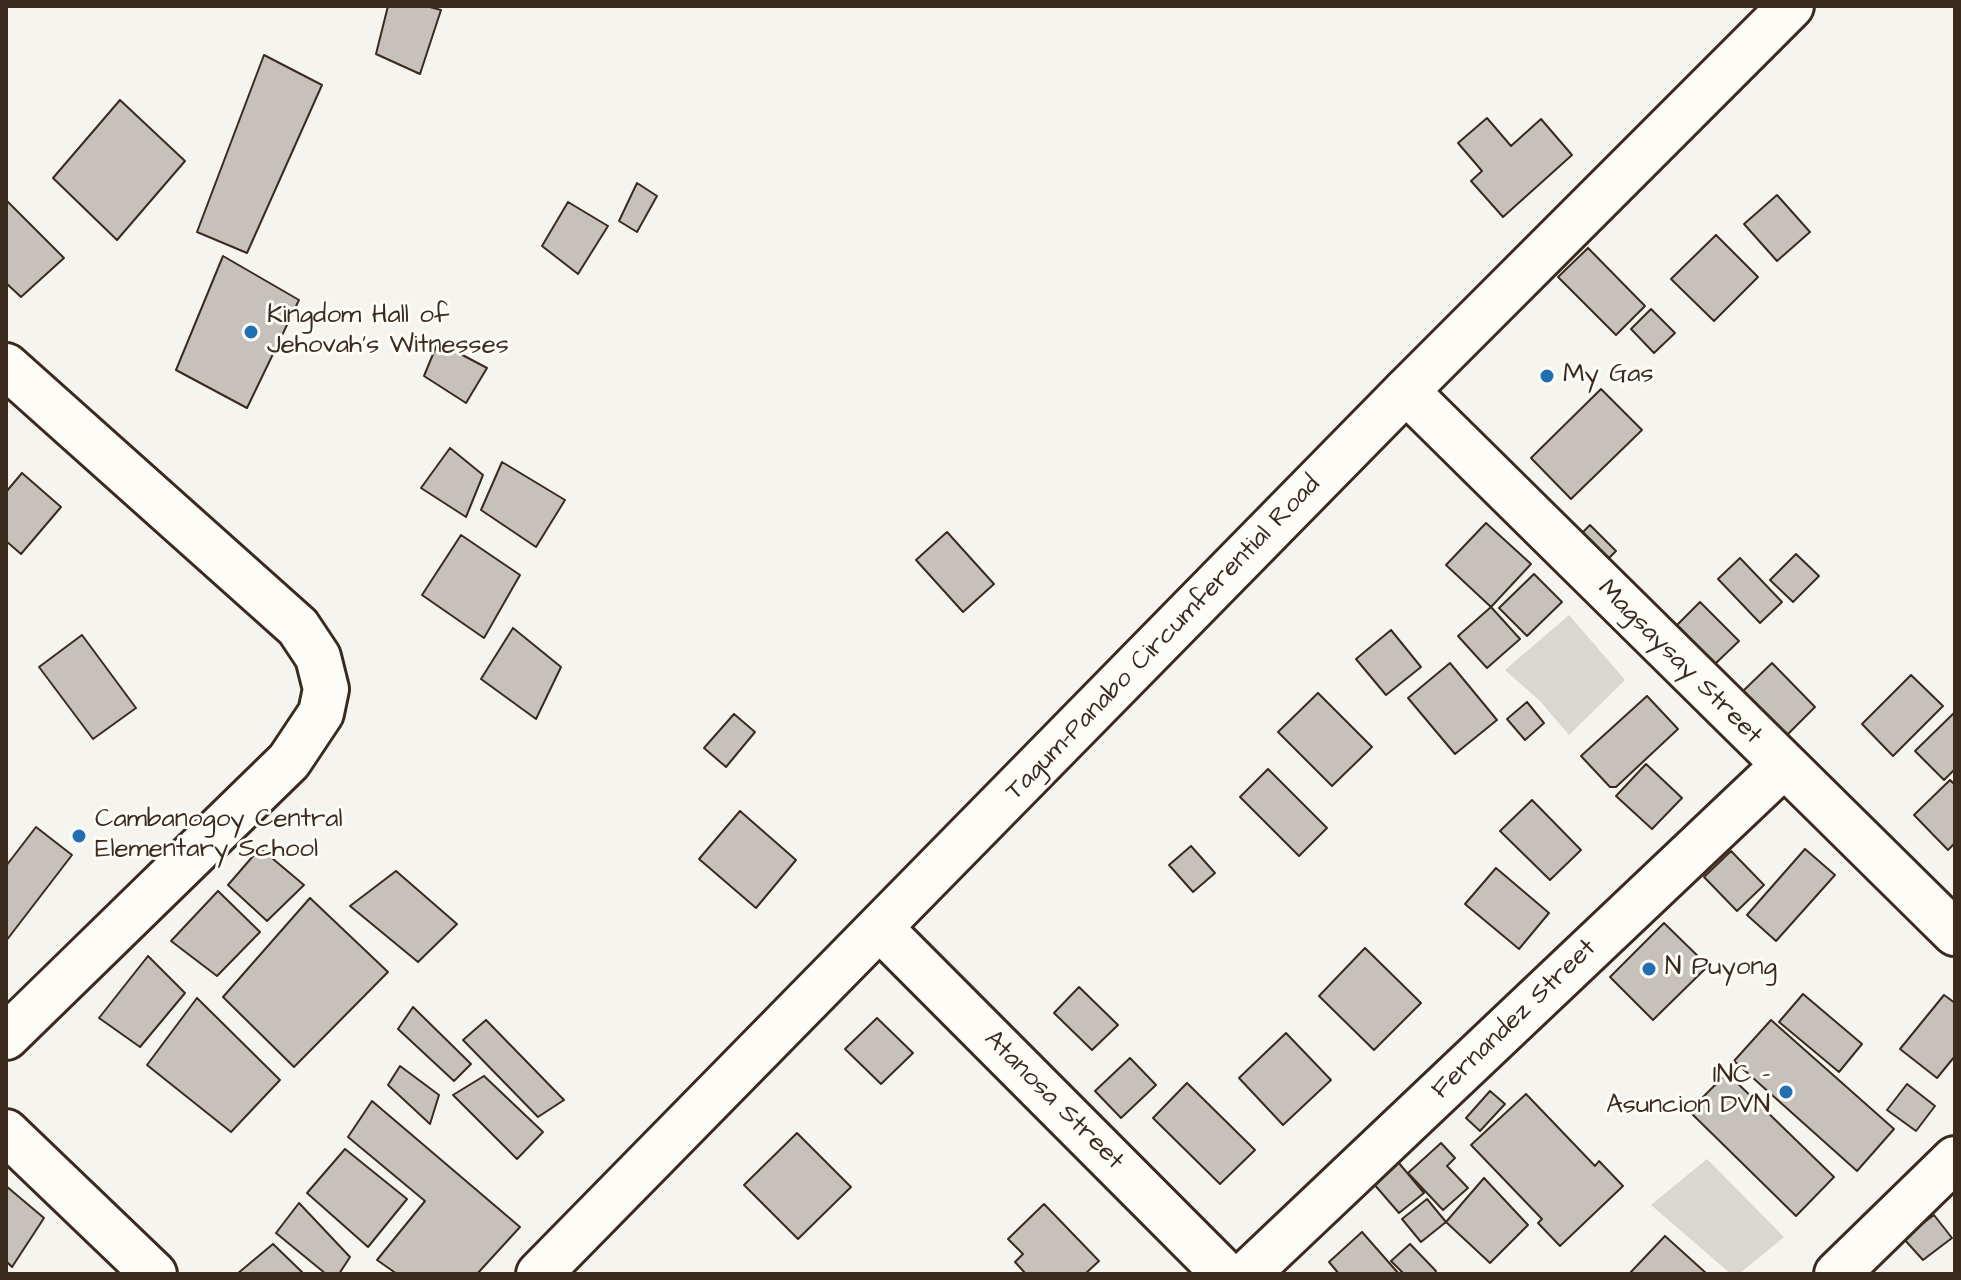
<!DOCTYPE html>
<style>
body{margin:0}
#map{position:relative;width:1961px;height:1280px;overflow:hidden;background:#f5f4ee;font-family:"Architects Daughter",sans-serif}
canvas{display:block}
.frame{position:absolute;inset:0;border:8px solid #3b2a1e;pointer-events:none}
</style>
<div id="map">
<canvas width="1961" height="1280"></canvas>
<div class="frame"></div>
</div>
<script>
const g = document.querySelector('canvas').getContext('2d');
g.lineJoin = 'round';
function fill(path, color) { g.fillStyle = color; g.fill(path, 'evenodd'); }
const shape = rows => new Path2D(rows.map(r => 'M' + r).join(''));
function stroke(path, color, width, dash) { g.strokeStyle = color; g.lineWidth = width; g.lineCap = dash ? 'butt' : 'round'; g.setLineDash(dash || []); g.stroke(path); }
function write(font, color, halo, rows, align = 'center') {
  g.font = font + ' "Architects Daughter",sans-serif'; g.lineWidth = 6; g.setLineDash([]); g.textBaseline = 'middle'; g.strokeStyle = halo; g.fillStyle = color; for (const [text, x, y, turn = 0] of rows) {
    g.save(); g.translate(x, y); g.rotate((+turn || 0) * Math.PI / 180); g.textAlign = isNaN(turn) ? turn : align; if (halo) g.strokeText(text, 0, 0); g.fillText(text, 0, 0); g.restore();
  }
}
fill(shape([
 [1569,615,1625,680,1569,735,1540,701,1505,670],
 [1707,1159,1784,1237,1739,1274,1731,1274,1651,1205]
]), '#dad6d0');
const building = shape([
 [388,6,426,6,441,10,420,74,376,54,388,6],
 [264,55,322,85,247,253,197,232,264,55],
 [120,100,185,161,117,240,53,178,120,100],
 [1487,118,1511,146,1541,119,1572,155,1503,217,1471,181,1482,171,1458,143,1487,118],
 [637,183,657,196,637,232,619,221,637,183],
 [1777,195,1810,232,1777,261,1744,224,1777,195],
 [6,200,64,258,21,297,6,283,6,200],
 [568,202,608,226,578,274,542,246,568,202],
 [1716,235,1758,277,1714,321,1671,279,1716,235],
 [1588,248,1645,306,1616,335,1558,277,1588,248],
 [223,256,299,300,247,408,176,370,223,256],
 [1651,309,1675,333,1654,353,1631,329,1651,309],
 [438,342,487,368,466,403,424,376,438,342],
 [1601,389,1642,430,1571,499,1531,458,1601,389],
 [450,448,483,475,466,517,421,488,450,448],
 [502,462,565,500,536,547,481,510,502,462],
 [22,473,61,507,21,554,6,541,6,492,22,473],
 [1486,523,1531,564,1491,607,1446,565,1486,523],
 [1590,525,1616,551,1599,568,1573,542,1590,525],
 [947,532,994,584,963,612,916,560,947,532],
 [461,535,520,575,484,638,422,595,461,535],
 [1796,554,1819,576,1793,602,1770,580,1796,554],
 [1740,558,1782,602,1760,623,1718,579,1740,558],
 [1534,574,1562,602,1527,636,1499,608,1534,574],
 [1700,602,1739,641,1715,664,1677,625,1700,602],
 [1491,607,1520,639,1487,668,1458,636,1491,607],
 [513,628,561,667,536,719,481,679,513,628],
 [1391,630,1421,667,1386,695,1356,659,1391,630],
 [82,635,136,708,93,739,39,667,82,635],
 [1450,663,1497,720,1455,754,1408,698,1450,663],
 [1772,663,1815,707,1784,738,1741,693,1772,663],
 [1911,675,1943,706,1893,756,1862,724,1911,675],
 [1318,693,1372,747,1332,786,1278,732,1318,693],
 [1647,696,1678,729,1616,787,1610,787,1581,756,1647,696],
 [1527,702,1544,723,1525,740,1507,719,1527,702],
 [1955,712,1955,769,1944,780,1915,751,1955,712],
 [734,714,755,732,726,767,704,748,734,714],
 [1646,764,1682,798,1652,829,1616,796,1646,764],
 [1268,769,1327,828,1299,856,1240,797,1268,769],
 [1950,780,1955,785,1955,843,1948,850,1914,815,1950,780],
 [1532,800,1581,850,1550,880,1500,831,1532,800],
 [740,811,796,860,756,908,699,859,740,811],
 [36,827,72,855,6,941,6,866,36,827],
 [1191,846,1215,873,1193,892,1169,865,1191,846],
 [260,848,304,885,267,921,228,885,260,848],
 [1805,849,1835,875,1776,941,1747,915,1805,849],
 [1731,851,1764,885,1737,911,1704,877,1731,851],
 [1496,868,1549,913,1519,949,1465,904,1496,868],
 [396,871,457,924,418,962,350,906,396,871],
 [218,891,260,932,217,976,171,941,218,891],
 [310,898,388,972,294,1067,223,997,310,898],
 [1664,923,1708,966,1653,1020,1610,977,1664,923],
 [1365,948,1421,1003,1374,1050,1319,996,1365,948],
 [148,956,185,993,140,1047,99,1018,148,956],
 [1079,987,1118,1025,1092,1050,1054,1013,1079,987],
 [1803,994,1862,1044,1839,1072,1779,1022,1803,994],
 [1944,995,1955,1003,1955,1056,1937,1078,1900,1049,1944,995],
 [197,998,280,1080,231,1132,147,1065,197,998],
 [413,1007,471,1064,454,1081,398,1029,413,1007],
 [877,1018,913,1053,881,1084,845,1049,877,1018],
 [486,1020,564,1100,538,1117,463,1040,486,1020],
 [1771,1020,1894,1129,1857,1171,1734,1061,1771,1020],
 [1286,1033,1331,1080,1283,1125,1239,1078,1286,1033],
 [1130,1058,1156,1085,1121,1118,1095,1091,1130,1058],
 [400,1066,439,1095,430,1124,388,1085,400,1066],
 [1727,1073,1834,1177,1796,1216,1689,1111,1727,1073],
 [484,1076,543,1132,517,1159,453,1095,484,1076],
 [1187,1083,1255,1150,1220,1184,1153,1118,1187,1083],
 [1907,1084,1935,1106,1916,1131,1887,1110,1907,1084],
 [1490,1091,1505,1104,1480,1131,1466,1118,1490,1091],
 [1526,1094,1595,1166,1599,1161,1623,1186,1560,1246,1538,1223,1542,1219,1471,1145,1526,1094],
 [372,1101,520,1227,477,1274,397,1274,377,1260,425,1201,348,1137,372,1101],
 [797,1133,851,1187,798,1239,744,1185,797,1133],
 [1441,1143,1455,1158,1447,1166,1468,1188,1443,1210,1408,1173,1441,1143],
 [345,1149,407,1199,368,1247,307,1193,345,1149],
 [1398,1162,1424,1193,1399,1213,1373,1183,1398,1162],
 [1484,1178,1528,1225,1490,1263,1446,1222,1484,1178],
 [6,1186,44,1218,12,1267,6,1261,6,1186],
 [1427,1199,1446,1222,1421,1242,1402,1219,1427,1199],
 [299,1203,350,1257,339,1274,326,1274,276,1233,299,1203],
 [1044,1204,1099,1261,1085,1274,1026,1274,1015,1262,1023,1254,1008,1239,1044,1204],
 [1934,1215,1952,1238,1923,1260,1903,1238,1934,1215],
 [1362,1232,1399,1274,1339,1274,1329,1262,1362,1232],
 [1665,1236,1707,1274,1629,1274,1665,1236],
 [273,1244,304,1274,237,1274,273,1244],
 [1410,1244,1436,1271,1434,1274,1404,1274,1391,1261,1410,1244]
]);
fill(building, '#c7c1bb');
stroke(building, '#3b2a1e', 2);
const street = shape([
 [6,366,298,627,318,657,326,689,321,713,289,761,6,1037],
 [880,928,1225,1274],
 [1247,1274,1783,766],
 [1837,1274,1955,1159]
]);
const secondary = shape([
 [1406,391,1955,933],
 [6,1132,154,1274]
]);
const highway = shape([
 [539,1274,1406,391,1791,6]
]);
stroke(street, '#3b2a1e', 50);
stroke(secondary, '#3b2a1e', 50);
stroke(highway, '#3b2a1e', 50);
stroke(street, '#fdfcf7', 44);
stroke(secondary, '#fdfcf7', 44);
stroke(highway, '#fdfcf7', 44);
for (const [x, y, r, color] of [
 [251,332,8,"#1f6fb2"],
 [1547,376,8,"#1f6fb2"],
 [79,836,8,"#1f6fb2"],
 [1649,969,8,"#1f6fb2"],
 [1786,1092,8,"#1f6fb2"]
]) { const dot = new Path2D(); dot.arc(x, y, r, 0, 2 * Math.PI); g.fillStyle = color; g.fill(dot); stroke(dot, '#fdfcf7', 3); }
write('26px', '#3b2a1e', '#fdfcf7', [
 ["Kingdom Hall of",267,317],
 ["Jehovah's Witnesses",267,347],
 ["My Gas",1563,376],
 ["Cambanogoy Central",95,821],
 ["Elementary School",95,851],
 ["N Puyong",1665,969],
 ["INC -",1770,1077,"right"],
 ["Asuncion DVN",1770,1107,"right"]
], 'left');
write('26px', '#3b2a1e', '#fdfcf7', [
 ["Tagum-Panabo Circumferential Road",1164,639,-46],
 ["Magsaysay Street",1679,663,45],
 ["Fernandez Street",1515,1020,-44],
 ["Atanosa Street",1053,1101,45]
]);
</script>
